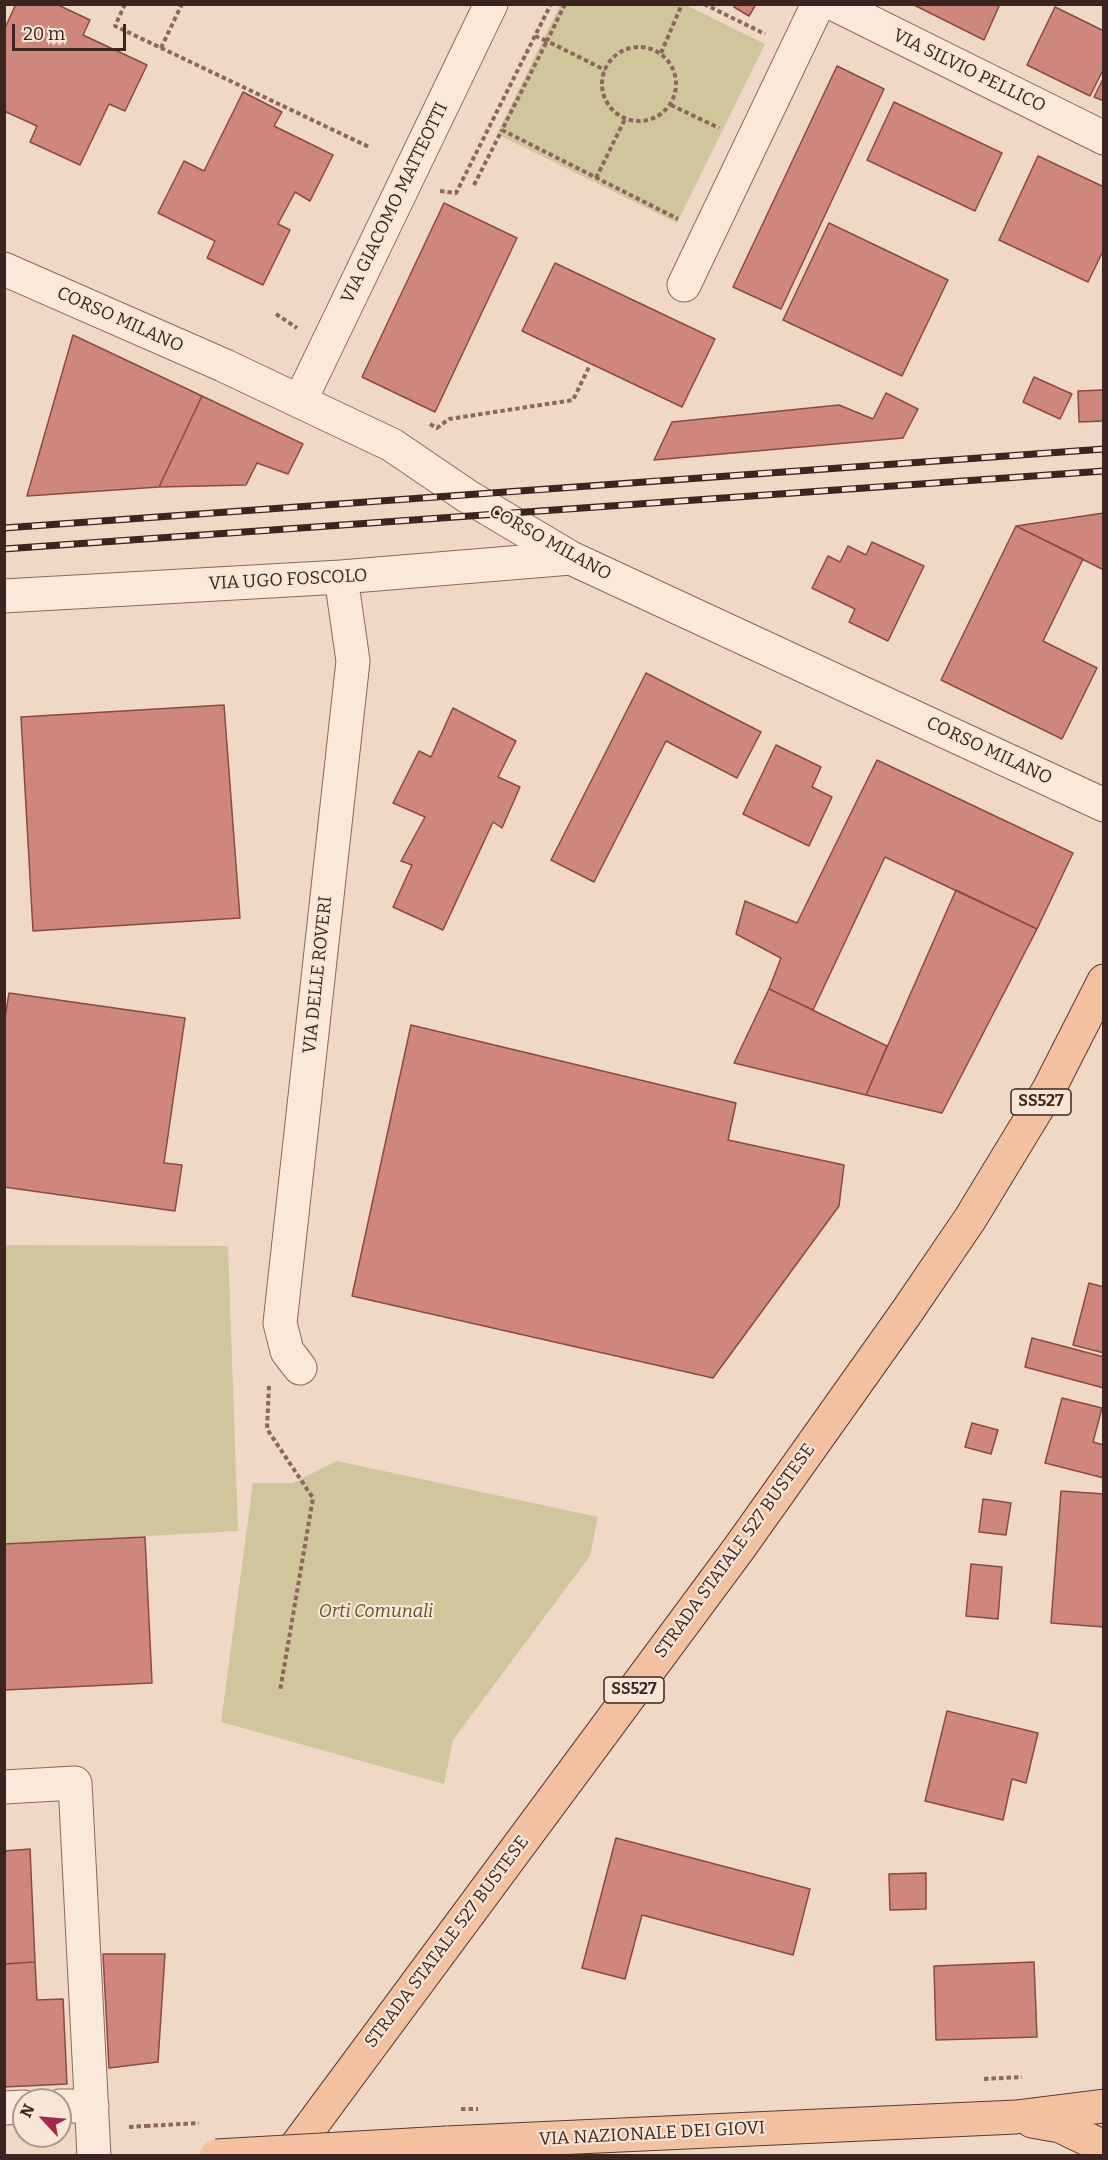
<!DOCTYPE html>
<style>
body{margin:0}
#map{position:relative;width:1108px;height:2160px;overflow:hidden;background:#f0d8c7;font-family:Bitter,serif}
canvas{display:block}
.frame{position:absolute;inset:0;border:6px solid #3c2520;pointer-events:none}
.north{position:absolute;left:12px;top:2088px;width:60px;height:60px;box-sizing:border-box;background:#f7e5d7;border:2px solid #ac988e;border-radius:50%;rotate:296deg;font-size:16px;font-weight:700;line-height:24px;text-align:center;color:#3c2520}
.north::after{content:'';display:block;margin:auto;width:21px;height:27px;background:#9d2a4c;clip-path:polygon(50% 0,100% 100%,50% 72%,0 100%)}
.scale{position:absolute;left:12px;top:24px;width:114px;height:27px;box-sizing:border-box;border:3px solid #3c2520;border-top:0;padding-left:8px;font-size:18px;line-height:21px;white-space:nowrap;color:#3c2520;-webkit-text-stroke:4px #f7e5d7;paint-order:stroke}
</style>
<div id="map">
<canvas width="1108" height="2160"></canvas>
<div class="frame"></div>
<div class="north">N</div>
<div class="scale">20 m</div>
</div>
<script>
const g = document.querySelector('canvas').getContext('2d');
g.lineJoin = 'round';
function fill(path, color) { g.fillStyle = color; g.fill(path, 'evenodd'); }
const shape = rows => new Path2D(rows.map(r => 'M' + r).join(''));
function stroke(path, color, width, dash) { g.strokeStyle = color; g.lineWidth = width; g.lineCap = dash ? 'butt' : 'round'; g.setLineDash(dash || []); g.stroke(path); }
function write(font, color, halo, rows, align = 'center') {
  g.font = font + ' Bitter,serif'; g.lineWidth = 4.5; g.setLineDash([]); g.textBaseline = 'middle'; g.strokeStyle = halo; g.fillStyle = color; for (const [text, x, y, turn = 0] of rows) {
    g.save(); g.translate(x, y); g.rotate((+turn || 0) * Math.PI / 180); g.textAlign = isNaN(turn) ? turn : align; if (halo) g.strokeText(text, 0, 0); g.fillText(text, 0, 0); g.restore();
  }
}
fill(shape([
 [560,5,686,5,765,44,677,223,497,134],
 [4,1245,228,1246,238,1531,5,1544],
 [337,1461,598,1517,590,1556,453,1740,444,1784,221,1722,253,1483,293,1483]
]), '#cfc69b');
const building = shape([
 [16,4,56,4,90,20,83,35,147,65,125,111,109,104,80,165,30,142,37,126,4,111,4,30,16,4],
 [735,4,756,4,749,16,734,7,735,4],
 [912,4,1000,4,984,40,912,4],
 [1055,7,1104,31,1104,68,1090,96,1027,65,1055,7],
 [837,66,884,89,781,309,733,287,837,66],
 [1104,77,1104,101,1094,97,1104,77],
 [243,92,282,112,274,126,333,155,310,201,295,192,278,224,290,230,263,285,207,258,215,241,158,213,184,161,204,171,243,92],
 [894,102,1002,153,975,211,867,160,894,102],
 [1038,156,1104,187,1104,249,1088,282,999,240,1038,156],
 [444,203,517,238,435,412,362,377,444,203],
 [829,223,948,280,902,376,783,320,829,223],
 [555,263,715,339,682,407,522,331,555,263],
 [73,335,202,396,159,487,27,496,73,335],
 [1034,377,1072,394,1060,419,1023,402,1034,377],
 [1104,390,1104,421,1079,422,1078,391,1104,390],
 [886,393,918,409,903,438,654,460,672,422,839,405,873,419,886,393],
 [202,396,303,444,288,474,257,463,246,485,159,487,202,396],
 [1104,513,1104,570,1016,526,1104,513],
 [1016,526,1083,559,1043,641,1097,668,1062,739,941,680,1016,526],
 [872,542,924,566,888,641,849,622,855,609,812,588,828,556,840,562,848,546,866,555,872,542],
 [646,673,761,732,737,778,666,741,594,882,551,860,646,673],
 [224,705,240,918,33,931,21,717,224,705],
 [453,708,516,741,498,777,520,787,502,828,493,822,443,930,393,907,412,865,401,861,425,817,393,803,419,751,431,757,453,708],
 [776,745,821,767,812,787,832,797,809,846,743,814,776,745],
 [877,760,1073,853,1037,929,885,857,813,1010,769,989,781,958,736,934,745,901,797,923,877,760],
 [956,890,1037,929,942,1113,866,1095,956,890],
 [769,989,887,1046,866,1095,734,1063,769,989],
 [9,993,185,1018,164,1163,182,1165,175,1211,4,1187,4,1024,9,993],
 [411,1025,736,1103,728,1140,844,1165,839,1206,713,1378,352,1296,411,1025],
 [1089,1283,1104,1287,1104,1353,1073,1345,1089,1283],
 [1032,1338,1104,1357,1104,1388,1025,1367,1032,1338],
 [1062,1398,1102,1408,1093,1442,1104,1445,1104,1478,1045,1463,1062,1398],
 [972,1423,998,1430,991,1454,965,1447,972,1423],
 [1061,1491,1104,1494,1104,1627,1051,1623,1061,1491],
 [983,1499,1011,1503,1006,1535,979,1532,983,1499],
 [145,1537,152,1683,4,1690,4,1544,145,1537],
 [971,1564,1002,1567,998,1619,966,1616,971,1564],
 [947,1711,1038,1733,1026,1783,1012,1779,1003,1820,925,1801,947,1711],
 [616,1838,810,1889,793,1955,642,1915,625,1979,582,1968,616,1838],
 [30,1849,35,1962,4,1964,4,1851,30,1849],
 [926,1873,926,1909,890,1910,889,1874,926,1873],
 [103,1954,165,1954,158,2062,109,2068,103,1954],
 [35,1962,37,2000,63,1999,67,2084,4,2087,4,1964,35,1962],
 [1034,1962,1037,2037,936,2040,934,1966,1034,1962]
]);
fill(building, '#cf877d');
stroke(building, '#8c4941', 1.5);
const minor = shape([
 [834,4,1104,138],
 [4,269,223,365,392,445,467,496,571,558,1104,805],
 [684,285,818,4],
 [300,401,491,4],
 [4,596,341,577,571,558],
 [300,1368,287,1351,280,1323,353,661,341,577],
 [4,1787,75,1783,94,2156],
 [60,2106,92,2106],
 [4,2108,24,2107]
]);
const major = shape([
 [1032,2121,1060,2126,1104,2147],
 [446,2143,1016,2117,1104,2106],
 [289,2156,740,1547,906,1313,970,1219,1049,1089,1104,981]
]);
stroke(minor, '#8c685c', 35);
stroke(major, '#5a3830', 35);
stroke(shape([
 [125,4,115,26,369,147],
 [565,4,547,41,605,70],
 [704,4,765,34],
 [535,36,547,41,502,130,678,219],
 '602 84a37 37 0 1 1 74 0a37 37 0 1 1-74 0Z',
 [161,48,182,4],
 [661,53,682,4],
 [671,105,719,128],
 [596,178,625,119],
 [474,185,502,130],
 [440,191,456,193,551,4],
 [276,314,297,328],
 [430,424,437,428,449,419,573,400,589,367],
 [269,1386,267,1429,313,1498,280,1691],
 [984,2079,1022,2077],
 [129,2127,146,2126]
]), '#8c685c', 4, [4.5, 3]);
stroke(minor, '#fae8db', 33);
stroke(major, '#f3c19f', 33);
const rail = shape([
 [4,528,1104,449],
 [4,549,1104,471]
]);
stroke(rail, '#3c2520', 7);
stroke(rail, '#f7e5d7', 4.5, [14]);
const majorBridge = shape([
 [216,2156,446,2143]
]);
stroke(majorBridge, '#5a3830', 35, []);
stroke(shape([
 [461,2109,478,2109],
 [146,2126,199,2123]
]), '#8c685c', 4, [4.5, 3]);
stroke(majorBridge, '#f3c19f', 33);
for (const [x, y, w] of [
 [1041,1102,60],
 [634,1690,60]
]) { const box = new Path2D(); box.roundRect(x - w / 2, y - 13, w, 26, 4.5); g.fillStyle = '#f7e5d7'; g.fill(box); stroke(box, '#3c2520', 1.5); }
write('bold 16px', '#3c2520', null, [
 ["SS527",1041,1102],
 ["SS527",634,1690]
]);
write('18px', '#3c2520', '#f7e5d7', [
 ["VIA SILVIO PELLICO",969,71,26],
 ["VIA GIACOMO MATTEOTTI",395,203,-64],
 ["CORSO MILANO",120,320,24],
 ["CORSO MILANO",550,543,29],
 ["VIA UGO FOSCOLO",288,580,-3],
 ["CORSO MILANO",989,751,25],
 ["VIA DELLE ROVERI",318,975,-84],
 ["STRADA STATALE 527 BUSTESE",735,1551,-54],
 ["STRADA STATALE 527 BUSTESE",447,1942,-53],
 ["VIA NAZIONALE DEI GIOVI",652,2134,-3]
]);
write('italic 18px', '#595826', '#f7e5d7', [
 ["Orti Comunali",376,1612]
]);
</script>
